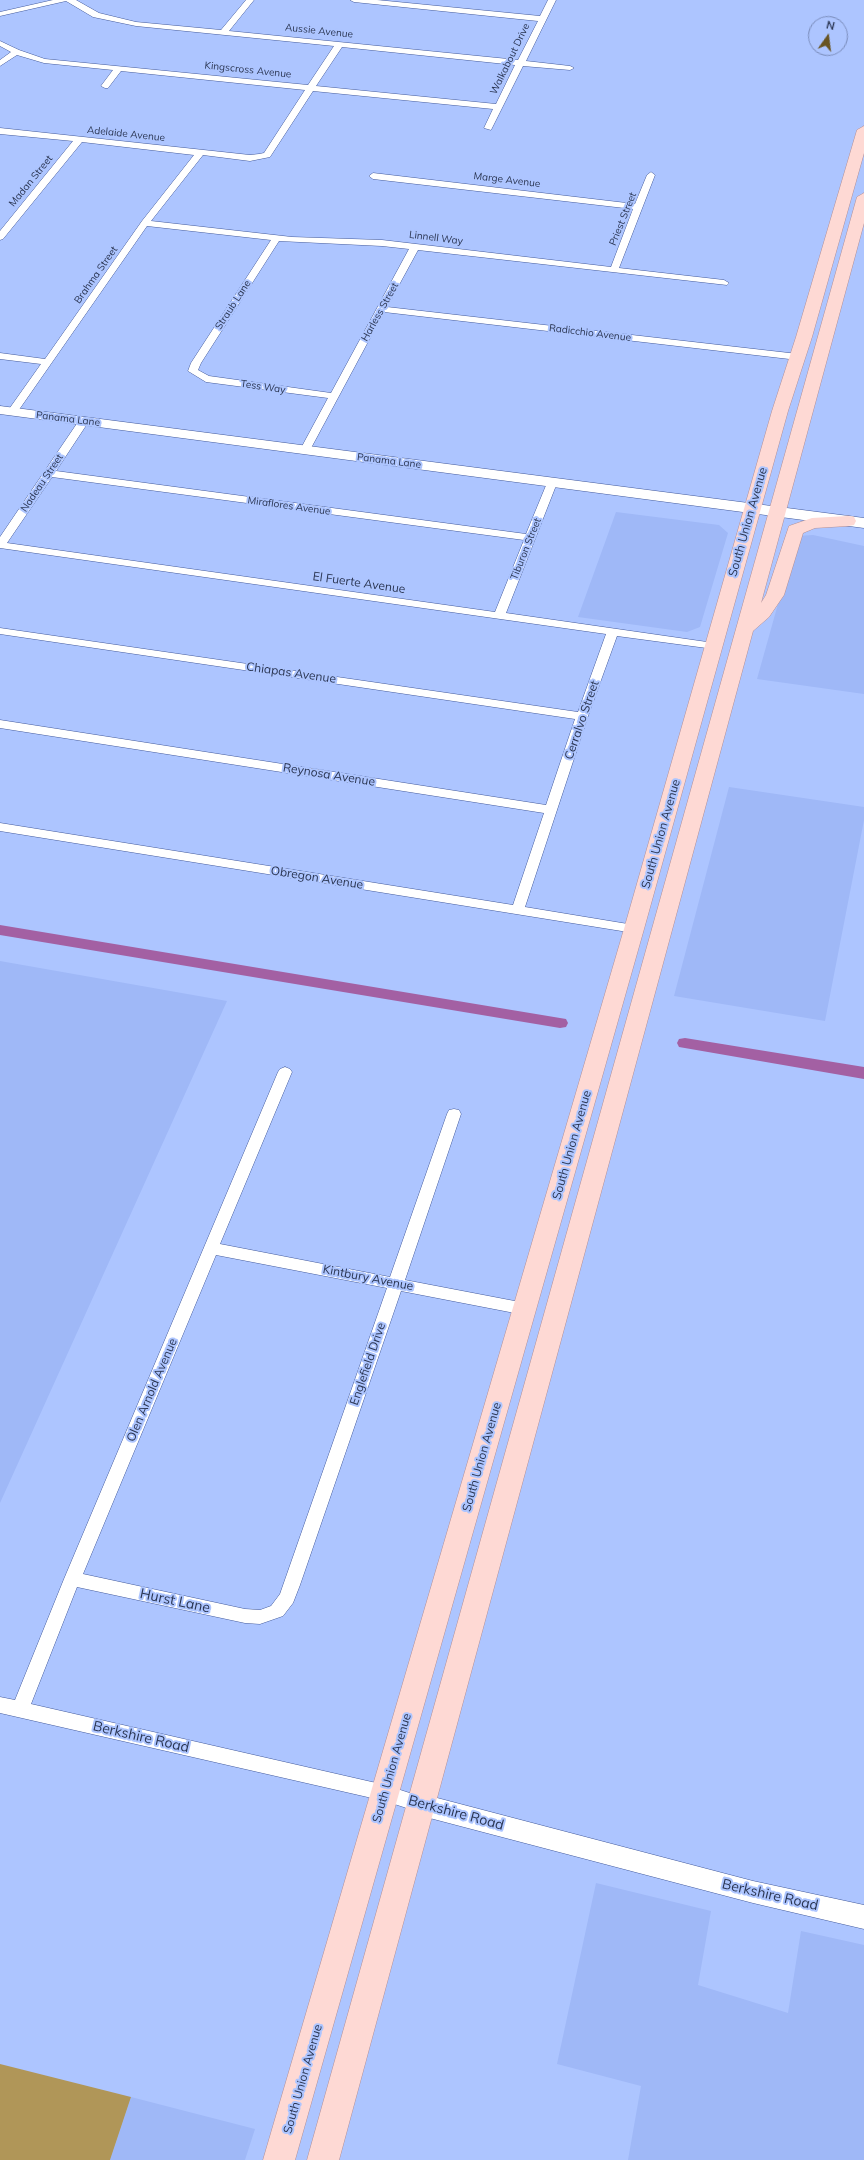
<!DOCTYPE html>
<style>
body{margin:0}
#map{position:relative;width:864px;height:2160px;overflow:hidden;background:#adc5ff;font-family:Mulish,sans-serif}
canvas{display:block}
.north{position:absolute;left:808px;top:16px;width:40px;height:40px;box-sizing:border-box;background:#adc5ff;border:1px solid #798bba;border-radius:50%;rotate:14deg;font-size:11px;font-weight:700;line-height:16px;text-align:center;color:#2a3552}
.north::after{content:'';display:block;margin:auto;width:14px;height:18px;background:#685422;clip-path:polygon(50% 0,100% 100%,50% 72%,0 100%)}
</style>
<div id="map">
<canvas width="864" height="2160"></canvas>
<div class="north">N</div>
</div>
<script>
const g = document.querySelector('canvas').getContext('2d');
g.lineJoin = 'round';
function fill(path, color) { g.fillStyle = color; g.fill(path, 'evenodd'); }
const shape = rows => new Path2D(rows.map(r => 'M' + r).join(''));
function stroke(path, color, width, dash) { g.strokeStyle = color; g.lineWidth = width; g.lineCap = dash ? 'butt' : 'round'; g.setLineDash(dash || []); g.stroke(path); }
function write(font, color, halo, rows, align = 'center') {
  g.font = font + ' Mulish,sans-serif'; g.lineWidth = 4; g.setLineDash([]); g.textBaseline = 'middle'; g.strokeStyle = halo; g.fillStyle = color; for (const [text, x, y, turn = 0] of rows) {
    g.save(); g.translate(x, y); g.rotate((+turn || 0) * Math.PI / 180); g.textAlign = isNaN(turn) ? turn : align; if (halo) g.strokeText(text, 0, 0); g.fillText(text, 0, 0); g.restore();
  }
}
fill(shape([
 [616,512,719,525,728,533,700,627,687,632,578,617],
 [813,535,864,546,864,694,757,679,797,536],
 [729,787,864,807,864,820,825,1021,674,996],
 [0,961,227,1001,0,1503],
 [596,1883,711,1911,698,1985,788,2013,801,1931,864,1945,864,2160,628,2160,641,2086,557,2064],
 [131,2097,255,2129,245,2160,110,2160]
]), '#9fb8f7');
fill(shape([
 [0,2064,131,2097,110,2160,0,2160]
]), '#b09658');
fill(shape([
 [0,925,560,1018,566,1019,568,1023,566,1027,560,1028,0,935,0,925],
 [685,1038,864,1067,864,1079,679,1047,677,1043,679,1039,685,1038]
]), '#a360a3');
const minor = shape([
 [53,0,76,0,99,13,136,22,221,30,246,0,254,0,229,31,518,60,538,21,354,2,350,0,377,0,540,16,548,0,556,0,526,61,570,66,574,68,570,70,523,66,491,130,484,128,493,109,313,91,270,157,250,161,203,155,151,221,292,237,382,240,611,267,633,209,373,179,369,176,373,173,635,204,647,175,651,172,655,175,619,268,724,280,729,283,727,285,418,250,387,307,798,354,803,357,798,360,384,312,310,450,305,453,300,450,328,398,206,382,188,371,191,363,271,240,147,226,16,414,8,414,7,412,41,364,0,359,0,353,45,359,142,221,194,155,82,142,3,239,0,240,0,231,73,141,0,134,0,128,250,155,259,154,264,153,305,90,121,71,108,88,105,88,101,86,113,70,44,63,17,55,0,66,0,60,11,52,0,46,0,41,19,50,45,59,308,85,334,46,136,26,93,17,66,1,0,16,0,12,53,0],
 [342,47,515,65,496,104,316,86,342,47],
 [279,241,382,246,409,249,331,393,209,376,198,370,201,363,279,241],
 [84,418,89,421,56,471,526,534,547,483,548,481,556,481,557,483,506,613,714,643,720,646,714,649,617,636,588,716,525,907,634,925,641,929,639,932,634,933,0,831,0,823,513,905,544,813,0,728,0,720,546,805,575,719,0,634,0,628,578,712,606,634,0,548,0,537,80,419,84,418],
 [52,477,524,540,495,612,7,543,52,477],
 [285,1067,290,1069,292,1072,220,1244,390,1277,447,1114,449,1110,454,1109,459,1110,461,1114,405,1280,525,1303,530,1305,533,1309,530,1313,525,1315,401,1291,300,1585,293,1603,283,1616,260,1624,245,1623,77,1587,31,1704,385,1785,428,1799,431,1805,428,1811,422,1813,385,1801,0,1713,0,1697,15,1700,64,1579,278,1072,280,1069,285,1067],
 [216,1255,387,1288,280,1594,271,1606,260,1610,245,1609,83,1574,216,1255]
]);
const tertiary = shape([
 [422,1794,753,1881,864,1905,864,1929,753,1903,422,1816,414,1813,410,1805,414,1797,422,1794]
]);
const secondary = shape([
 [0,406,864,518,864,528,0,414,0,406]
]);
const primary = shape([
 [864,126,864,153,812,337,788,411,644,929,295,2160,263,2160,624,929,772,411,796,337,857,130,864,126],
 [864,193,864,223,761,603,766,595,789,526,812,518,848,516,854,517,856,521,854,525,848,526,815,528,803,533,784,595,769,617,753,631,339,2160,307,2160,857,197,864,193]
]);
stroke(minor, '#445b9c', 1);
stroke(tertiary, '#445b9c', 1);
stroke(secondary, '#445b9c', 1);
stroke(primary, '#b38f94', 1);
fill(minor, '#fff');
fill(tertiary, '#fff');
fill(secondary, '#fff');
fill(primary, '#fed9d4');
write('10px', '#2a3552', '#adc5ff', [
 ["Aussie Avenue",319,31,6],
 ["Walkabout Drive",510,59,-64],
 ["Kingscross Avenue",248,70,6],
 ["Adelaide Avenue",126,134,6],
 ["Marge Avenue",507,180,7],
 ["Madan Street",31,181,-51],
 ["Priest Street",623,219,-68],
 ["Linnell Way",436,238,7],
 ["Brahma Street",96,275,-55],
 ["Straub Lane",233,305,-57],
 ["Harless Street",380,312,-61],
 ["Radicchio Avenue",590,333,7],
 ["Tess Way",263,387,8],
 ["Panama Lane",68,419,7],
 ["Panama Lane",389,461,7],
 ["Nadeau Street",42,483,-56],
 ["Miraflores Avenue",289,506,8],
 ["Tiburon Street",526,549,-68]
]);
write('12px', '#2a3552', '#adc5ff', [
 ["South Union Avenue",748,522,-74],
 ["El Fuerte Avenue",359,583,8],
 ["Chiapas Avenue",291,673,8],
 ["Cerralvo Street",582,720,-71],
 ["Reynosa Avenue",329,775,9],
 ["South Union Avenue",661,834,-74],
 ["Obregon Avenue",317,878,9],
 ["South Union Avenue",572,1145,-74],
 ["Kintbury Avenue",368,1278,11],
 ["Englefield Drive",368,1364,-71],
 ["Olen Arnold Avenue",152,1390,-67],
 ["South Union Avenue",482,1457,-74],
 ["South Union Avenue",392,1768,-74],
 ["South Union Avenue",303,2079,-74]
]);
write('14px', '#2a3552', '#adc5ff', [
 ["Hurst Lane",175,1601,12],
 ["Berkshire Road",141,1737,13],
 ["Berkshire Road",456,1813,15],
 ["Berkshire Road",770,1895,13]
]);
</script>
